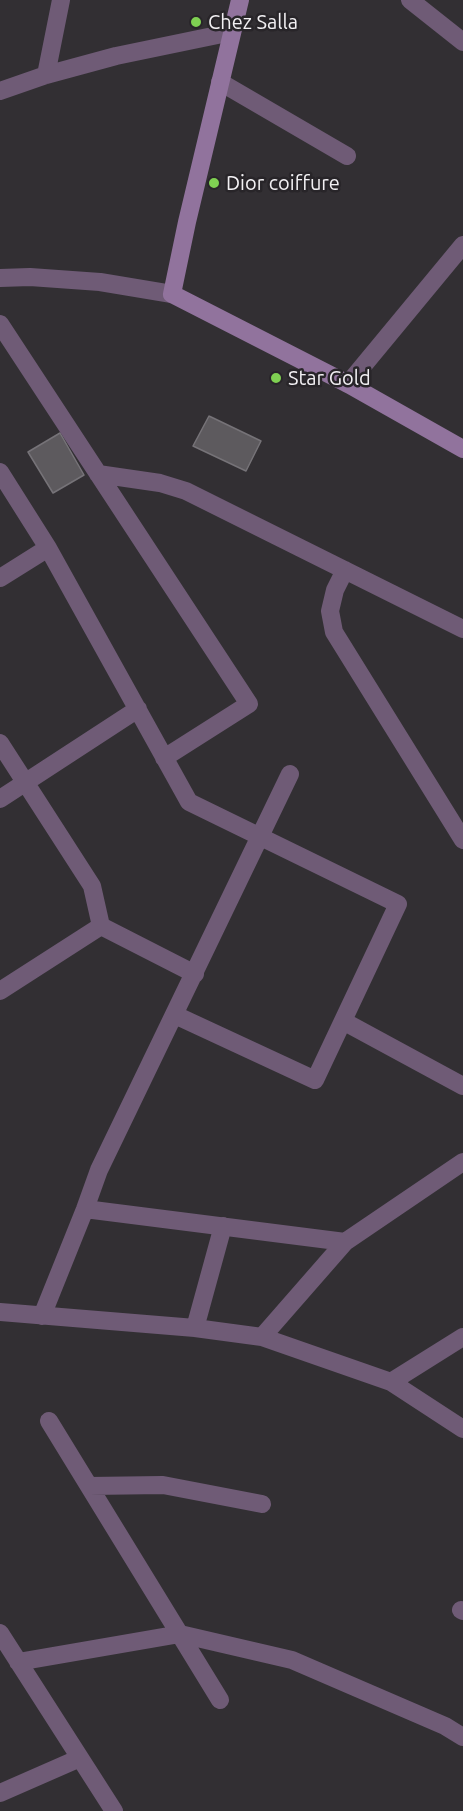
<!DOCTYPE html>
<style>
body{margin:0}
canvas{display:block;background:#322f33}
</style>
<canvas width="463" height="1811"></canvas>
<script>
const g = document.querySelector('canvas').getContext('2d');
g.lineJoin = 'round';
function fill(path, color) { g.fillStyle = color; g.fill(path, 'evenodd'); }
const shape = rows => new Path2D(rows.map(r => 'M' + r).join(''));
function stroke(path, color, width, dash) { g.strokeStyle = color; g.lineWidth = width; g.lineCap = dash ? 'butt' : 'round'; g.setLineDash(dash || []); g.stroke(path); }
function write(font, color, halo, rows, align = 'center') {
  g.font = font + ' Ubuntu,sans-serif'; g.lineWidth = 5; g.setLineDash([]); g.textBaseline = 'middle'; g.strokeStyle = halo; g.fillStyle = color; for (const [text, x, y, turn = 0] of rows) {
    g.save(); g.translate(x, y); g.rotate((+turn || 0) * Math.PI / 180); g.textAlign = isNaN(turn) ? turn : align; if (halo) g.strokeText(text, 0, 0); g.fillText(text, 0, 0); g.restore();
  }
}
const building = shape([
 [209,416,261,441,246,471,193,446,209,416],
 [60,433,84,475,53,493,28,452,60,433]
]);
fill(building, '#5d5a5e');
stroke(building, '#767378', 1.5);
stroke(shape([
 [410,0,463,42],
 [46,75,61,0],
 [220,82,347,156],
 [0,91,46,75,116,56,232,32],
 [0,278,30,277,100,282,172,294],
 [0,324,249,704,164,758],
 [348,384,463,245],
 [0,472,48,548,189,802,398,904,315,1080,175,1015],
 [98,474,160,483,186,491,463,629],
 [345,570,335,590,330,611,334,632,463,840],
 [0,578,48,548],
 [0,743,92,886,101,926],
 [0,799,138,709],
 [101,926,195,974],
 [0,991,101,926],
 [343,1021,463,1086],
 [85,1209,345,1242,463,1162],
 [0,1312,195,1328,262,1337,391,1382,463,1429],
 [42,1316,85,1209,99,1170,290,774],
 [195,1328,223,1226],
 [262,1337,345,1242],
 [391,1382,463,1337],
 [49,1421,220,1700],
 [89,1486,163,1485,262,1504],
 [461,1610,463,1611],
 [0,1633,114,1811],
 [18,1662,180,1634,292,1660,445,1726,463,1737],
 [0,1793,80,1758]
]), '#6f5b76', 18);
stroke(shape([
 [240,0,187,222,172,294,348,384,463,449]
]), '#91739d', 18);
for (const [x, y, r, color] of [
 [196,22,6,"#7fd052"],
 [214,183,6,"#7fd052"],
 [276,378,6,"#7fd052"]
]) { const dot = new Path2D(); dot.arc(x, y, r, 0, 2 * Math.PI); g.fillStyle = color; g.fill(dot); stroke(dot, '#282529', 2); }
write('20px', '#f2f0f3', '#282529', [
 ["Chez Salla",208,22],
 ["Dior coiffure",226,183],
 ["Star Gold",288,378]
], 'left');
</script>
